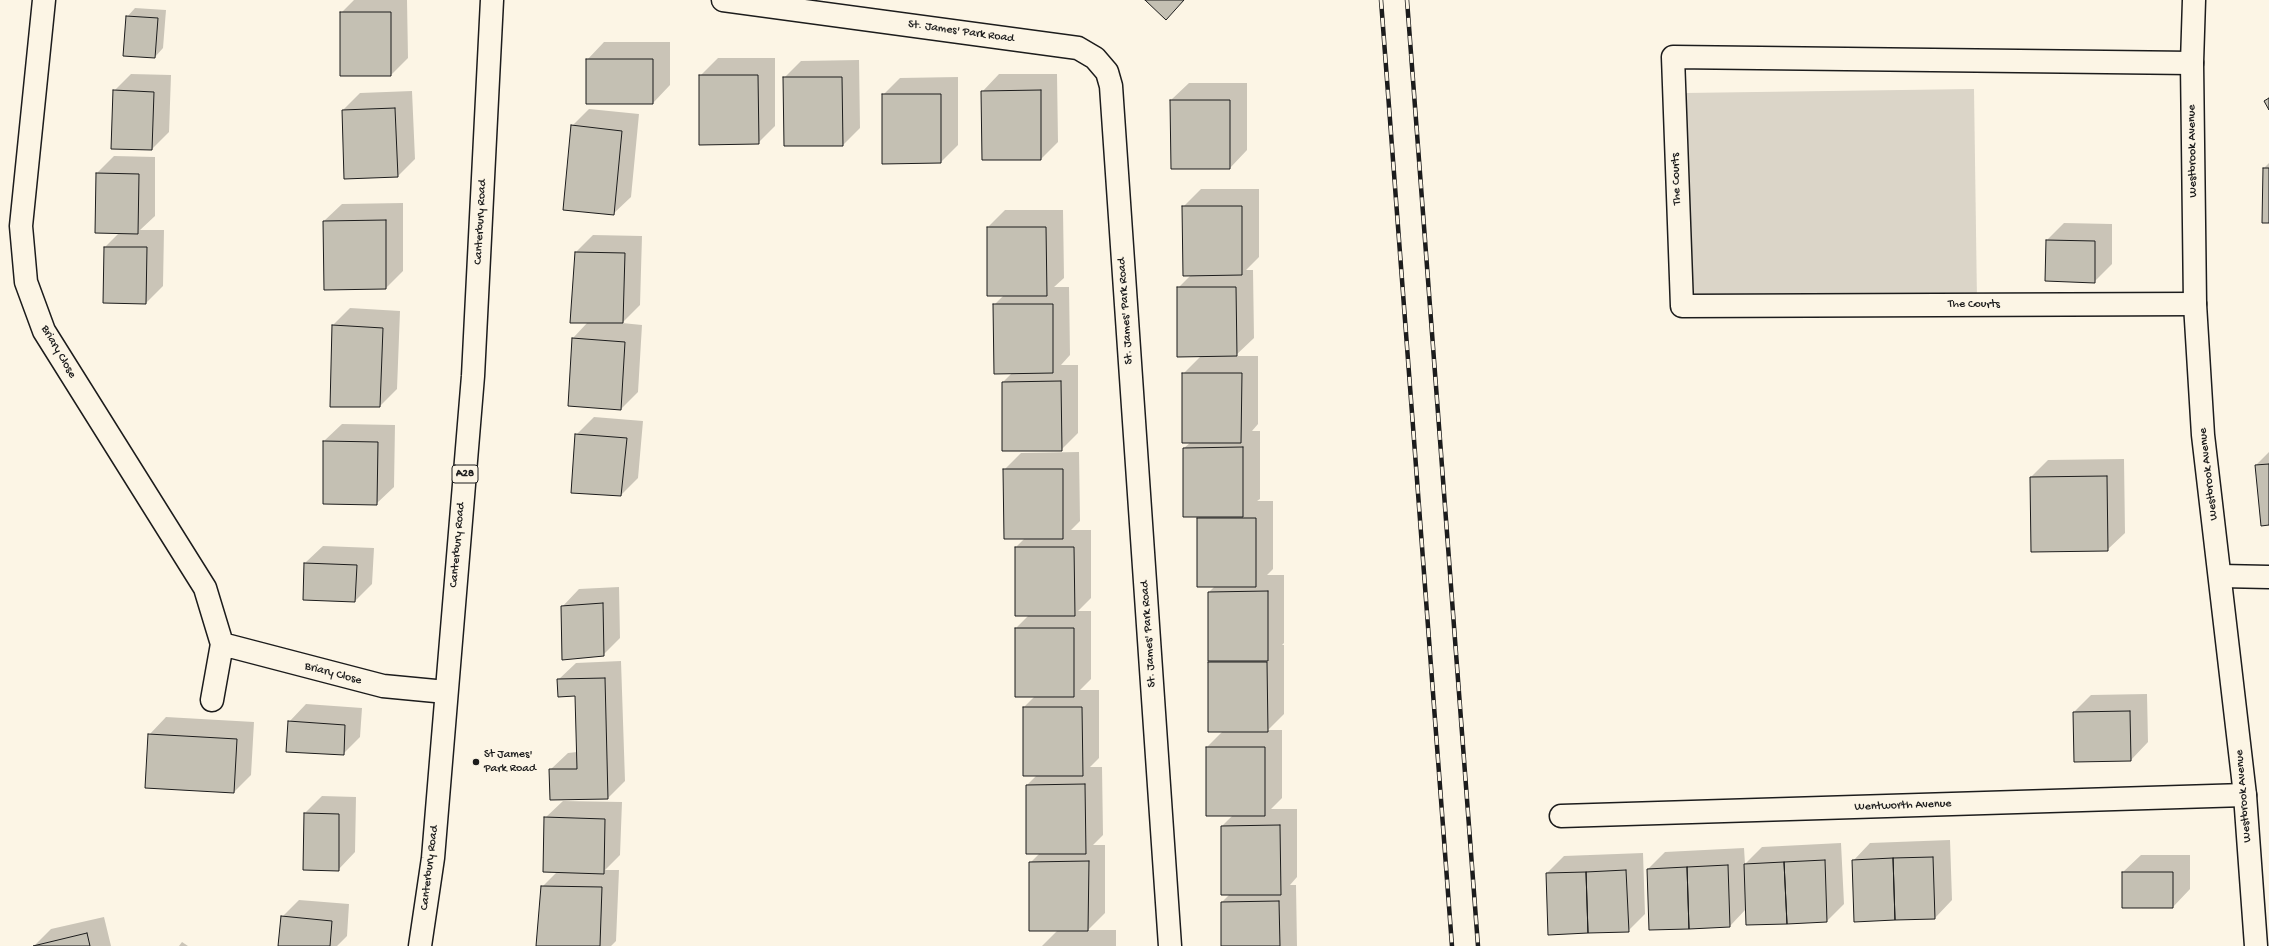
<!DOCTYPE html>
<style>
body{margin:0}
canvas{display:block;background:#fcf5e5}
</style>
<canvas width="2269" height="946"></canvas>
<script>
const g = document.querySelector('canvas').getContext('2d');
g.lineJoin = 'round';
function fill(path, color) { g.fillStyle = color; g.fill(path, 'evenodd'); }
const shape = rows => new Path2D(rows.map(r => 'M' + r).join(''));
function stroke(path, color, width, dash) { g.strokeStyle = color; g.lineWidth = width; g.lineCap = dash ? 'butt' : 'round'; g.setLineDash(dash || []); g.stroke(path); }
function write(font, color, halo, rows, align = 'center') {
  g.font = font + ' "Gochi Hand",sans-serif'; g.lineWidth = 3.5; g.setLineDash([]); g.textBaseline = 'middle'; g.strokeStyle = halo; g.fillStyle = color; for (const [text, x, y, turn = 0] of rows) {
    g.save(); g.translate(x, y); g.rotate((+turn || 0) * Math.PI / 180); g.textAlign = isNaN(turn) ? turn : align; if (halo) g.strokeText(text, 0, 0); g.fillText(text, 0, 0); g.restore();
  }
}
fill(shape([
 [1974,89,1977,302,1687,305,1684,93]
]), '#dbd5c8');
fill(shape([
 [354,0,407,0,408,58,391,75,341,13],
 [135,8,166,10,163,48,155,57,127,17],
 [604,42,670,42,670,85,653,103,587,60],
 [718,58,775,58,775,126,758,143,700,76],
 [859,60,860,128,843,145,784,78,801,61],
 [131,74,171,75,169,132,152,149,114,91],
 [999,74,1057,74,1058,142,1041,159,982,92],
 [958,77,958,145,941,162,883,95,900,78],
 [1189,83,1247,83,1247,150,1230,168,1171,100],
 [412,91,415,159,398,176,343,110,360,93],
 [589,109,639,114,631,197,613,214,572,126],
 [114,156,155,157,155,216,140,230,164,230,163,286,146,303,105,247,119,233,97,173],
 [2269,163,2269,222,2264,168],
 [1201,189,1259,189,1259,257,1246,270,1253,270,1254,338,1235,356,1258,356,1258,424,1252,431,1260,431,1260,499,1257,501,1273,501,1273,569,1267,575,1284,575,1284,643,1282,645,1284,645,1284,714,1268,730,1282,730,1282,798,1271,809,1297,809,1297,877,1290,885,1296,885,1297,946,1222,946,1222,902,1230,894,1222,826,1233,815,1207,747,1223,731,1209,663,1211,660,1209,592,1215,586,1198,518,1200,516,1184,516,1184,448,1191,442,1183,374,1201,356,1178,288,1191,275,1183,207],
 [403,203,403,271,386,288,325,289,324,221,342,204],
 [1005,210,1063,210,1064,278,1054,287,1069,287,1070,355,1061,365,1078,365,1078,433,1061,450,1003,382,1012,373,994,305,1004,295,988,227],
 [2064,223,2112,224,2112,264,2094,282,2047,240],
 [593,235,642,236,640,305,622,323,642,325,638,392,621,409,569,405,573,338,588,322,576,252],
 [350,308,400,311,397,389,380,406,331,406,333,325],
 [594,417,643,421,638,478,621,495,576,435],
 [342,424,395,425,394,487,376,504,324,503,324,441],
 [1079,452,1080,521,1071,530,1091,530,1091,598,1078,611,1091,611,1091,679,1080,690,1099,690,1099,758,1090,767,1102,767,1103,835,1093,845,1105,845,1105,913,1088,930,1116,930,1116,946,1042,946,1058,930,1030,863,1040,853,1027,785,1037,775,1024,707,1035,696,1016,628,1029,615,1016,547,1025,538,1004,470,1021,453],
 [2269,452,2269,524,2256,465],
 [2124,459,2125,533,2107,550,2031,477,2048,460],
 [323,546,374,548,372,584,355,601,305,563],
 [619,587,620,638,603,655,562,607,579,589],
 [621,661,625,781,608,798,550,770,568,753,577,752,576,695,558,680,576,663],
 [2147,694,2148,742,2131,760,2074,712,2091,695],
 [306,704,362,708,360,737,343,754,289,722],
 [166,717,254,722,251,775,234,792,149,735],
 [322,796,356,797,355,852,338,870,305,813],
 [563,801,622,802,620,855,605,870,619,870,616,941,611,946,537,946,542,887,558,871,545,818],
 [1950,840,1952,900,1935,918,1855,921,1853,861,1870,843],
 [1841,843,1844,904,1827,921,1746,909,1730,926,1650,929,1648,869,1665,852,1744,848,1745,864,1762,847],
 [1643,853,1645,914,1628,931,1547,873,1564,856],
 [2141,855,2190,855,2190,889,2173,907,2123,872],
 [299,900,349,904,347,936,337,946,279,946,282,917],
 [104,917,111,946,34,946,51,929],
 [182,942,188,946,179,946]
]), '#0003');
const building = shape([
 [1145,0,1184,0,1166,20,1145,0],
 [340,12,391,12,391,76,340,76,340,12],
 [126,16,158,18,155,58,123,56,126,16],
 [586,59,653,59,653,104,586,104,586,59],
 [699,75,758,75,759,144,699,145,699,75],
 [783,77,842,77,843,146,784,146,783,77],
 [113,90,154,92,152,150,111,149,113,90],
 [1041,90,1041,160,982,160,981,91,1041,90],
 [882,94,941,94,941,163,882,164,882,94],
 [2269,98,2269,110,2264,101,2269,98],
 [1170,100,1230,100,1230,169,1171,169,1170,100],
 [395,108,398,177,344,179,342,110,395,108],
 [571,125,622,131,614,215,563,210,571,125],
 [2263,168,2269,168,2269,223,2262,223,2263,168],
 [96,173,139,174,138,234,95,233,96,173],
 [1182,206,1242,206,1242,275,1183,276,1182,206],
 [386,220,386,289,324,290,323,221,386,220],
 [987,227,1046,227,1047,296,987,296,987,227],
 [2046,240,2095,241,2095,283,2045,281,2046,240],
 [104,247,147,247,146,304,103,303,104,247],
 [575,252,625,253,623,323,570,323,575,252],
 [1177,287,1236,287,1237,356,1177,357,1177,287],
 [993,304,1053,304,1053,373,994,374,993,304],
 [332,325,383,328,380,407,330,407,332,325],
 [572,338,625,342,621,410,568,406,572,338],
 [1182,373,1242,373,1241,443,1182,443,1182,373],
 [1061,381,1062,451,1002,451,1002,382,1061,381],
 [575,434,627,438,621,496,571,493,575,434],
 [323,441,378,442,377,505,323,504,323,441],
 [1243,447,1243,517,1183,517,1183,448,1243,447],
 [2269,464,2269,525,2261,526,2255,465,2269,464],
 [1003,469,1063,469,1063,539,1004,539,1003,469],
 [2107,476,2108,551,2031,552,2030,477,2107,476],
 [1197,518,1256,518,1256,587,1197,587,1197,518],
 [1015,547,1074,547,1075,616,1015,616,1015,547],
 [304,563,357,565,355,602,303,600,304,563],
 [1268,591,1268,661,1208,661,1208,592,1268,591],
 [603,603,604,656,562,660,561,606,603,603],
 [1015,628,1074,628,1074,697,1015,697,1015,628],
 [1208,662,1267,662,1268,732,1208,732,1208,662],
 [605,678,608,799,550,800,549,769,577,769,575,696,558,697,557,679,605,678],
 [1023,707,1082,707,1083,776,1023,776,1023,707],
 [2130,711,2131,761,2074,762,2073,712,2130,711],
 [288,721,345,725,344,755,286,752,288,721],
 [148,734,237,739,234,793,145,788,148,734],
 [1206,747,1265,747,1265,816,1206,816,1206,747],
 [1085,784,1086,854,1026,854,1026,785,1085,784],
 [304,813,339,814,339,871,303,870,304,813],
 [544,817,605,819,604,874,543,872,544,817],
 [1280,825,1281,895,1221,895,1221,826,1280,825],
 [1933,857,1935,919,1895,920,1893,858,1933,857],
 [1893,858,1895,920,1854,922,1852,860,1893,858],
 [1825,860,1827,922,1787,924,1784,862,1825,860],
 [1089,861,1088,931,1029,931,1029,862,1089,861],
 [1784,862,1787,924,1746,925,1744,864,1784,862],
 [1728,865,1730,927,1689,929,1687,867,1728,865],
 [1687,867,1689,929,1649,930,1647,869,1687,867],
 [1626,870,1629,932,1588,933,1586,872,1626,870],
 [1586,872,1588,933,1548,935,1546,873,1586,872],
 [2122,872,2173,872,2173,908,2122,908,2122,872],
 [541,886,602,887,600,946,536,946,541,886],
 [1279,901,1280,946,1221,946,1221,902,1279,901],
 [281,916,332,921,330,946,278,946,281,916],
 [87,933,90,946,33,946,87,933]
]);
fill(building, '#c4c0b3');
stroke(building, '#1c1c1c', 1);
const street = shape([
 [44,0,21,226,26,282,44,331,205,588,222,644,383,686,446,692],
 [723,0,1078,48,1095,58,1107,72,1111,86,1170,946],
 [2192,63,1673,57,1682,306,2195,304],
 [2221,576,2269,577],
 [212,700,222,644],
 [1561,816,2245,795]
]);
const secondary = shape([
 [2194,0,2192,63,2195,304,2203,435,2245,795,2256,946]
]);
const highway = shape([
 [420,946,433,858,473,376,492,0]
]);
stroke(street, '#1c1c1c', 25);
stroke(secondary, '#1c1c1c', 25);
stroke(highway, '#1c1c1c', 25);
stroke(street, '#fcf5e5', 22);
stroke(secondary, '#fcf5e5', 22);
stroke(highway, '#fcf5e5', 22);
const rail = shape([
 [1381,0,1452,946],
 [1407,0,1478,946]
]);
stroke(rail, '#1c1c1c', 4.5);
stroke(rail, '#fcf5e5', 3, [9]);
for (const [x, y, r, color] of [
 [476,762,4,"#1c1c1c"]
]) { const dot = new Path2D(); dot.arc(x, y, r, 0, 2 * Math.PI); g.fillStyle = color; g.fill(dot); stroke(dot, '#fcf5e5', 1.5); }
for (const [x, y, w] of [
 [465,474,26]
]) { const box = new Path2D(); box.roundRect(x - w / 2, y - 9, w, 18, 3); g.fillStyle = '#fcf5e5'; g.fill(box); stroke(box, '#1c1c1c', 1); }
write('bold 11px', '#1c1c1c', null, [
 ["A28",465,474]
]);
write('12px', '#1c1c1c', '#fcf5e5', [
 ["St. James' Park Road",961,32,8],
 ["Westbrook Avenue",2193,151,-91],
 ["The Courts",1677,179,-92],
 ["Canterbury Road",481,222,-87],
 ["The Courts",1974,305],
 ["St. James' Park Road",1126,311,-94],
 ["Briary Close",58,352,60],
 ["Westbrook Avenue",2209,474,-97],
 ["Canterbury Road",458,545,-85],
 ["St. James' Park Road",1149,634,-94],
 ["Briary Close",333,674,15],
 ["Westbrook Avenue",2244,796,-95],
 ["Wentworth Avenue",1903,806,-2],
 ["Canterbury Road",430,868,-83]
]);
write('12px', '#1c1c1c', '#fcf5e5', [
 ["St James'",484,755],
 ["Park Road",484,769]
], 'left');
</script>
